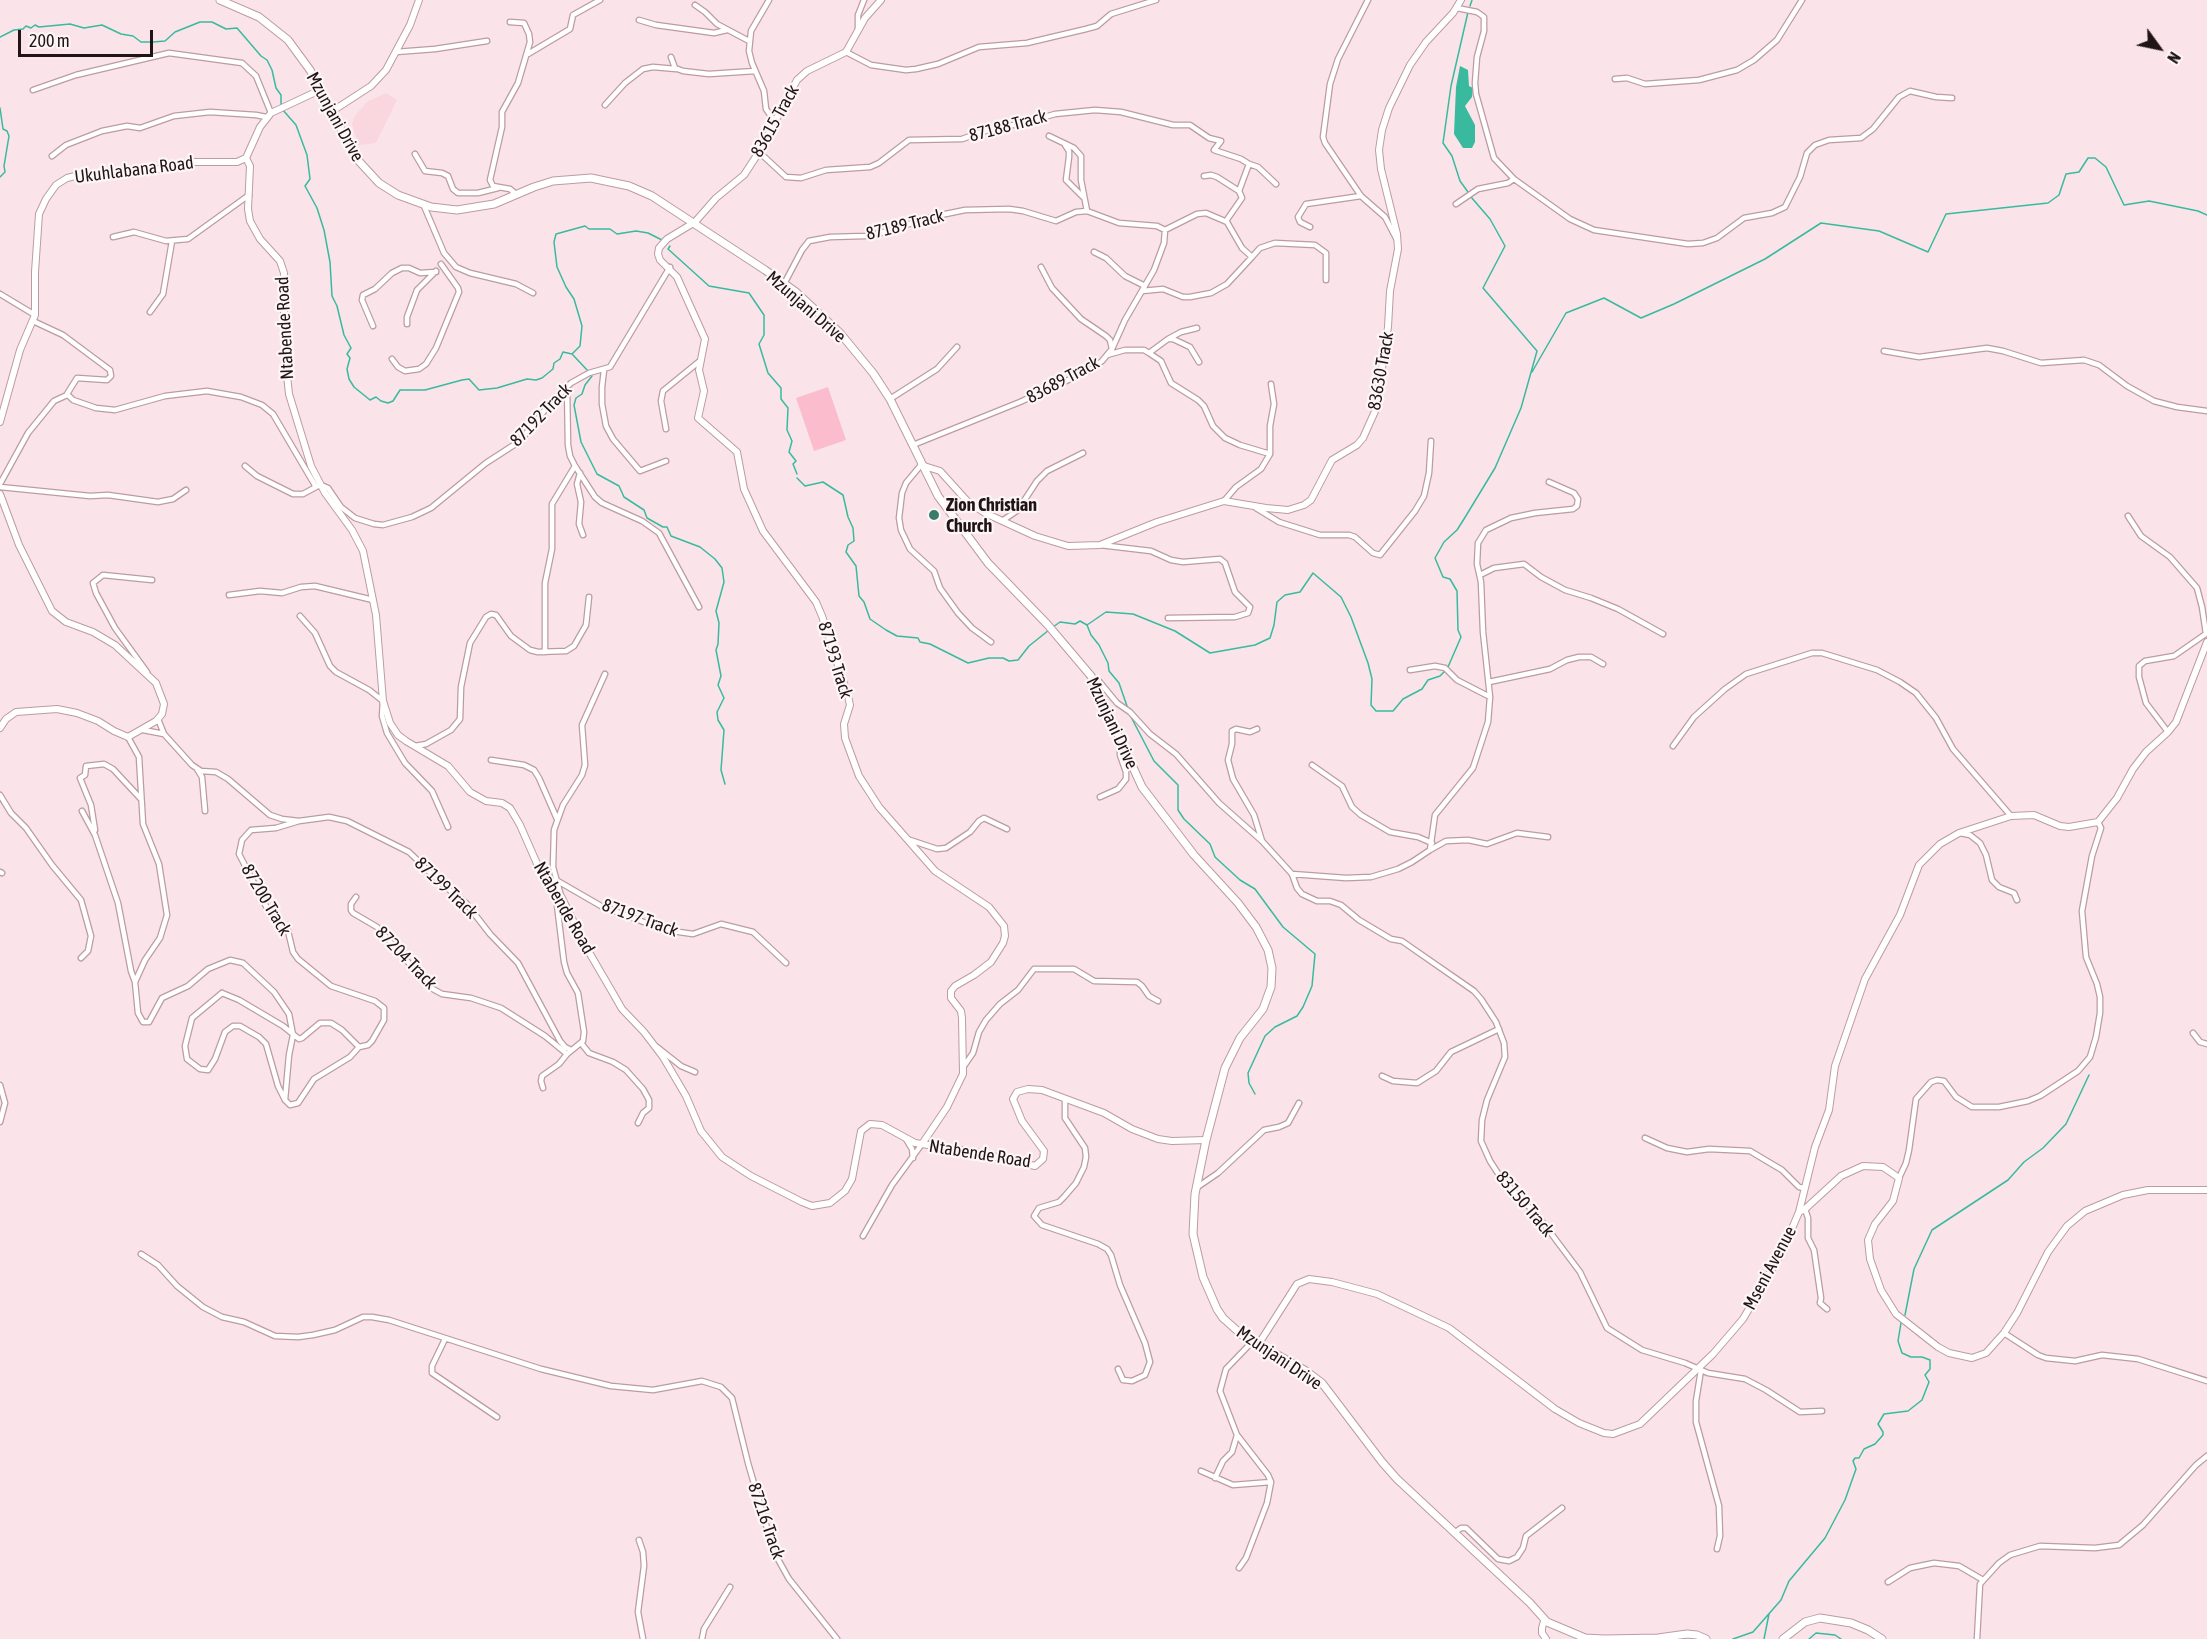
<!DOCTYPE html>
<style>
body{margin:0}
#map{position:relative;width:2207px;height:1639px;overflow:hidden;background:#fae4e9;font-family:"Asap Condensed",sans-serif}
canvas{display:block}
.north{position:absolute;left:2129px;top:18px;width:60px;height:60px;-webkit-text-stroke:4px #fdf6f7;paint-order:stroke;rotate:123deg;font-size:16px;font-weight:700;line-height:24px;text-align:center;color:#211418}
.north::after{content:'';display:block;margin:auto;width:21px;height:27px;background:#211418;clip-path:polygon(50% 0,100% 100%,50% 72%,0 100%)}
.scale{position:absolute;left:18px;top:30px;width:135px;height:27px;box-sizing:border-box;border:3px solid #211418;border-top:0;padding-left:8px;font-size:18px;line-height:21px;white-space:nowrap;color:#211418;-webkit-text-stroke:4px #fdf6f7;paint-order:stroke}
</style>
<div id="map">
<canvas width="2207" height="1639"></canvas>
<div class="north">N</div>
<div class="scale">200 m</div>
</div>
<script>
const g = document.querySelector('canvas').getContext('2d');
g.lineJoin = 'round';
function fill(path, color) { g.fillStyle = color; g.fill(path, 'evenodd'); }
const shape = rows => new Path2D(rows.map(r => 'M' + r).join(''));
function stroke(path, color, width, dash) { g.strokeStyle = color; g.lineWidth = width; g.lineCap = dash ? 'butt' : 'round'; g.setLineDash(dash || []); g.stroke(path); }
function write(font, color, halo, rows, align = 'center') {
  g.font = font + ' "Asap Condensed",sans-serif'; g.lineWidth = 4.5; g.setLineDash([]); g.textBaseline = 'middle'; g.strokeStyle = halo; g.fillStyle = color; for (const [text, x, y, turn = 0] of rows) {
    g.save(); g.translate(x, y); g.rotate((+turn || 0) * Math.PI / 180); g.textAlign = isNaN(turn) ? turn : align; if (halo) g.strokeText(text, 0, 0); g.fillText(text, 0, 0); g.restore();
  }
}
fill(shape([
 [386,93,397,100,376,143,359,145,352,125,354,117,367,102]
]), '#fad6de');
fill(shape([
 [828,387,846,440,814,451,796,398]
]), '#fbbdcd');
fill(shape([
 [1460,66,1468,70,1469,86,1473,88,1472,97,1465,106,1475,125,1475,142,1472,148,1463,148,1454,134,1456,87]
]), '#39ba9e');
stroke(shape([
 [1470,6,1472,0],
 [1468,12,1451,86,1443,143,1452,156,1460,181,1468,192],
 [0,37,14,30,23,29,26,26,31,28,35,25,39,27,70,24,84,28,102,25,121,34,133,36,141,42,153,42,165,41,175,32,200,22,212,22,226,29,237,28,261,56,267,60,272,70,276,88,281,95,281,105],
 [0,108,3,129,7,131,9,136,4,166,5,172,0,177],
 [282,109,296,125,307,155,310,179,305,186,317,208,324,230,330,262,332,296,337,306,344,335,351,348,347,354,350,358,347,369,349,379,354,387,370,400,376,397,381,401,388,403,393,401,400,390,425,390,462,380,469,379,479,390,497,388,527,379,536,380,542,378,553,369,554,363,560,359,563,352,572,354,580,346,582,326,574,299,566,287,557,267,554,242,556,234,585,226,589,229,610,229,617,234,636,231,648,233,662,240],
 [670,246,668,249,709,286,749,293,764,315,764,335,759,344,768,373,781,388,781,399,788,408,787,430,792,441,789,452,796,461,793,464,797,474],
 [573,355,588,371],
 [1532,372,1566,313,1604,298,1641,318,1674,304,1765,259,1821,223,1879,231,1928,252,1946,214,2048,203,2059,195,2066,174,2079,172,2088,158,2095,158,2106,167,2124,205,2149,201,2198,211,2207,215],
 [592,376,585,385,582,394,576,398,574,405,581,442,597,474,619,486,624,497,644,510,647,518,663,527,667,527,671,536,700,547,715,559,722,568,724,582,716,611,719,623,718,644,716,650,721,676,718,685,724,698,717,712,718,720,724,730,721,770,725,784],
 [797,478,805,486,823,482,843,495,848,517,853,528,854,541,848,545,846,552,856,566,859,596,864,602,870,619,886,630,897,636,918,638,920,642,930,644,968,663,989,658,1003,658,1009,661,1018,660,1029,646,1049,630],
 [1087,625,1106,612,1133,614,1175,631,1210,653,1255,645,1270,638,1274,625,1277,602,1285,595,1300,592,1313,573,1341,597,1351,617,1368,663,1372,679,1371,705,1376,711,1393,711,1403,699,1422,689,1428,680,1440,676,1445,671],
 [1053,627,1060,622,1075,624,1080,621,1087,625,1091,635,1099,645,1108,663,1109,671,1119,683,1128,709],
 [1448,667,1461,637,1458,630,1457,591,1450,579,1443,577,1435,558,1444,542,1457,530,1464,519,1495,468,1521,408,1537,351,1483,288,1505,246,1490,219,1471,197],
 [1129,713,1154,761,1178,785,1178,810,1184,819,1210,844,1215,857,1240,880,1255,889,1283,927,1315,954,1312,986,1303,1007,1297,1016,1275,1027,1265,1036,1248,1073,1249,1083,1255,1094],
 [1905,1315,1914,1269,1932,1230,2008,1180,2024,1162,2043,1148,2066,1124,2089,1075],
 [1733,1639,1753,1632,1781,1600,1789,1581,1825,1538,1845,1500,1856,1469,1853,1461,1855,1458,1859,1458,1864,1449,1875,1444,1883,1435,1883,1432,1878,1424,1884,1414,1908,1411,1922,1400,1929,1382,1925,1375,1930,1369,1930,1360,1922,1357,1911,1357,1902,1353,1898,1341,1901,1323],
 [1764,1639,1769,1614],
 [1809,1639,1816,1633,1835,1635,1841,1639]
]), '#39ba9e', 1.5);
const minor = shape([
 [769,0,751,31,749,51,752,63,764,91,766,109,775,122],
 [1368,0,1338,59,1330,84,1323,137,1325,143,1361,196,1385,217,1397,240],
 [695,5,705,12,717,24,749,41],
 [1457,8,1477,12,1484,17,1484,31,1477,57,1475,83,1476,94,1494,158,1514,179,1570,219,1594,230,1688,244,1703,243,1717,238,1744,218,1772,213,1785,207,1800,177,1807,153,1815,145,1829,140,1861,138,1873,129,1899,97,1910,91,1936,97,1952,98],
 [639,20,656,25,714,33,727,30],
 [510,22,524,23,529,34,530,42,518,83,502,112,502,127,490,180,493,186,510,189,517,195],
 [858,30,858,15,864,0],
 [396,52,435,49,487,41],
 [846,52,871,65,906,70,916,69,938,64,979,47,1027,43,1086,29,1097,26,1111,14,1156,0],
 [528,54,570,29,573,15,600,0],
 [671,57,675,68,683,71,709,74,755,71],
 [1615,79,1627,78,1645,84,1699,80,1737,70,1754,60,1777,40,1802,0],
 [33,90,76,75,169,53,242,63,256,76,271,113],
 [605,105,625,83,643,69,653,67,676,69],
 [1049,136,1074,148,1081,156,1081,180,1087,211],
 [1065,145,1069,151,1069,157,1066,180,1083,197],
 [759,152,786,177,801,178,826,170,870,167,879,163,909,140,962,139,991,129,1024,123,1055,114,1095,110,1121,112,1173,125,1190,125,1209,138,1221,141,1214,150,1241,159,1249,164],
 [415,154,425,171,442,173,448,176,453,189,458,193,478,193,498,188],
 [52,156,66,145,102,131,127,126,140,128,174,116,210,112,256,115,266,117],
 [1204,176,1211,175,1217,177,1239,191],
 [1456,204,1478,189,1508,183,1514,179],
 [424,206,444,253,456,267,470,273,516,284,533,293],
 [1226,221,1242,198,1239,191,1249,164,1258,167,1276,184],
 [1310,227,1300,222,1298,217,1306,204,1361,196],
 [113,237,134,232,166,241,188,239,249,195],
 [1094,252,1106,258,1125,276,1145,286],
 [1252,257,1260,248,1275,243,1315,245,1326,253,1326,280],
 [1041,267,1052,288,1081,319,1106,336,1110,340,1112,349],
 [784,284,802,250,809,241,830,237,865,236,881,233,931,217,965,210,1009,209,1023,211,1056,221,1076,212,1087,211,1119,223,1157,226,1165,230,1164,243,1154,270,1125,320,1112,349,1102,361,1090,370,1020,402,913,445],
 [1142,291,1163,289,1183,297,1190,297,1211,293,1227,284,1252,257,1242,248,1227,222,1206,213,1197,214,1165,230],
 [0,294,35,315],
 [150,312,163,294,172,241],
 [33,321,63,335,110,370,111,376,107,380,77,378,67,394,73,400,96,408,115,410,165,396,207,391,241,397,262,405,273,414,316,487,321,485,328,488,341,507,355,518,374,524,383,525,412,517,431,508,486,463,520,441,548,406,571,383,589,373,610,367,670,267],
 [407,324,407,317,417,290,436,271],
 [373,326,362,300,363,295,375,289,392,273,402,268,409,268,420,273,436,272],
 [1168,339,1181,332,1197,328],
 [1884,351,1919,357,1987,348,2003,351,2041,363,2084,360,2099,365,2127,386,2154,401,2177,407,2207,411],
 [1149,353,1168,339,1173,339,1190,347,1199,362],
 [1107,355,1125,350,1144,350,1149,353,1161,361,1171,383,1198,400,1204,406,1213,426,1225,438,1240,445,1270,454,1261,469,1236,487,1224,501],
 [392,359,398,367,405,371,419,369,426,364,436,348,459,292,458,288,441,264],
 [604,370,602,387,602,404,606,426,613,439,640,471,666,461],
 [567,387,568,445,570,456,575,466,595,497,602,503,642,521,659,533,699,607],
 [890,399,937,369,957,347],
 [666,429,661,401,663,391,701,360],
 [1270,454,1270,426,1274,404,1271,384],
 [921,465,906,483,902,493,899,518,901,530,910,549,934,571,940,588,958,613,972,628,991,642],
 [245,466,257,476,293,494,303,494,316,487],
 [580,473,577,484,581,502,579,524,583,535],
 [0,484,28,433,54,401,67,395],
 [0,487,90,496,108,495,158,502,173,499,186,490],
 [1256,508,1279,522,1320,535,1349,535,1355,537,1373,553,1380,555,1415,511,1424,496,1429,473,1431,441],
 [2128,516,2141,536,2170,557,2197,588,2202,607,2206,634],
 [1002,521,1018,510,1037,481,1047,471,1083,453],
 [1100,545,1151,551,1171,560,1183,562,1220,559,1225,563,1235,592,1250,607,1248,613,1235,617,1168,618],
 [1480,575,1494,568,1524,564,1541,577,1565,590,1591,598,1618,609,1663,634],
 [229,595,260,591,282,593,301,587,315,586,373,600],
 [300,616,315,633,330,666,336,672,369,690,383,701,382,716,387,733,405,763,432,791,448,827],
 [545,652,545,583,552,549,552,504,575,466],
 [1410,670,1435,666,1445,668,1457,680,1490,697],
 [147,672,115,628,96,593,93,583,103,575,152,580],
 [1092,677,1098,680,1117,703,1130,712,1150,734,1176,754,1219,803,1262,841,1292,874,1297,888,1302,894,1317,901,1330,901,1341,905,1359,920,1391,939,1402,941,1412,948,1474,991,1481,999,1496,1022,1504,1043,1505,1057,1487,1100,1482,1120,1481,1141,1490,1161,1501,1178,1538,1216,1580,1272,1607,1328,1642,1350,1685,1363,1708,1373,1745,1379,1766,1390,1800,1412,1822,1411],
 [1489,682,1550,669,1567,660,1579,657,1591,657,1603,664],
 [158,719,164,734,192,765,201,771,216,772,228,779,270,815,282,819,299,821,329,817,347,821,409,852,443,885,466,903,490,934,518,963,560,1041,565,1047,571,1050],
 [1257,729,1250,732,1236,729,1232,731,1232,744,1228,760,1233,779,1254,815,1262,841],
 [143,730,164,734],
 [2168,732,2146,703,2139,677,2139,666,2145,661,2174,656,2207,633],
 [128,737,139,757,143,824,159,864,167,915,160,938,145,960,135,982,138,1013,143,1022,149,1022,162,998,188,986,208,969,230,960,243,963,274,992,289,1014,293,1035,289,1055,285,1100],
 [415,746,426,744,451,730,460,719,461,687,470,643,486,617,491,614,496,615,511,636,530,650,538,652,566,651,574,646,586,625,589,597],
 [1673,746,1694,717,1725,689,1746,674,1812,653,1822,653,1877,670,1900,682,1916,693,1936,718,1953,749,2011,816],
 [491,760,524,765,534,770,539,778,557,819],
 [1312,765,1342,786,1352,807,1361,815,1390,832,1418,837,1432,843],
 [197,769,202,777,205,811],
 [0,795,11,813,26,828,52,865,81,900,91,936,88,951,81,958],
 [1100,797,1118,789,1126,779,1126,772,1120,755,1120,749,1123,746],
 [82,811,95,835,118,903,131,971,135,982],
 [299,821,276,828,251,830,242,840,239,854,270,914,288,931,293,952,298,959,331,986,375,1001,384,1008,384,1020,372,1041,368,1045,359,1047],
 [95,830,91,805,80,778,85,775,86,766,104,764,113,769,140,798],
 [1960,833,1970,835,1980,843,1986,855,1992,880,1999,887,2014,893,2017,900],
 [1548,837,1517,833,1487,844,1468,840,1446,841,1430,850,1435,815,1473,768,1488,722,1490,697,1483,632,1481,582,1477,564,1478,543,1486,530,1511,518,1535,513,1573,509,1577,506,1578,499,1574,493,1549,482],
 [907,839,937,849,946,848,970,832,979,821,984,818,1007,829],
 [0,872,2,873],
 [1292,874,1346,878,1371,877,1398,869,1412,862,1430,850],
 [556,880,601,906,665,930,693,934,721,924,753,932,786,963],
 [561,896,553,867,554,830,563,805,582,775,585,765,582,725,605,674],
 [356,897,351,904,351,910,353,913,377,927,431,988,442,994,471,998,501,1008,545,1036,567,1054,583,1041,584,1032,578,993,567,973,564,962,556,897],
 [222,993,239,1000,283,1026,299,1039,302,1038,320,1023,331,1023,342,1030,359,1047,350,1057,314,1079,298,1103,290,1105,285,1100,278,1086,266,1044,259,1037,240,1026,233,1026,225,1032,215,1059,208,1070,200,1069,187,1059,185,1046,192,1018,222,993],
 [2193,1033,2200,1042,2207,1044],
 [581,1043,589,1053,613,1062,626,1070,643,1089,649,1100,649,1108,643,1113,638,1123],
 [657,1047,681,1066,695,1072],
 [964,1066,973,1053,979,1032,986,1020,1000,1004,1018,990,1034,969,1074,969,1094,981,1137,982,1142,986,1149,996,1158,1001],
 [1382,1076,1393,1081,1417,1083,1436,1071,1451,1052,1499,1029],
 [0,1085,5,1103,0,1122],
 [543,1088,541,1081,542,1076,559,1064,567,1054],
 [1065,1099,1065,1118,1085,1148,1086,1157,1084,1167,1076,1183,1064,1197,1059,1202,1039,1208,1034,1216,1042,1225,1098,1244,1107,1249,1111,1255,1120,1285,1145,1343,1150,1362,1145,1375,1132,1381,1123,1380,1118,1369],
 [1645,1138,1667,1148,1687,1152,1709,1149,1750,1151,1782,1170,1799,1187,1804,1188],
 [906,1139,912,1149,913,1158],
 [1899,1178,1906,1163,1909,1150,1916,1099,1931,1082,1937,1080,1944,1081,1956,1097,1972,1107,1999,1107,2028,1101,2040,1096,2078,1071,2090,1057,2096,1037,2100,1013,2100,997,2097,984,2086,957,2082,911,2092,856,2101,828,2098,822],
 [1196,1188,1218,1173,1264,1130,1279,1127,1288,1123,1299,1103],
 [1805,1209,1808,1218,1808,1238,1814,1250,1821,1298,1820,1303,1827,1309],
 [863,1236,892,1185,922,1144],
 [141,1254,158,1265,177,1286,203,1307,222,1317,244,1322,275,1336,298,1337,313,1335,335,1330,363,1317,372,1317,389,1320,541,1369,611,1386,653,1390,702,1381,721,1387,732,1398,748,1463,774,1552,789,1579,837,1639],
 [2004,1333,2038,1355,2046,1358,2075,1361,2102,1355,2138,1359,2207,1381],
 [445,1339,432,1366,432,1373,497,1417],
 [1701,1370,1696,1401,1696,1422,1719,1506,1720,1536,1717,1549],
 [1201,1471,1233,1485,1271,1482],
 [1215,1478,1223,1461,1232,1452,1237,1435],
 [1454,1533,1461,1528,1466,1528,1498,1559,1509,1561,1517,1557,1523,1548,1526,1536,1562,1508],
 [639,1540,643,1552,644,1566,638,1612,643,1639],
 [1239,1568,1246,1558,1267,1503,1271,1482,1268,1475,1237,1435,1220,1391,1226,1369,1252,1342],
 [1888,1582,1910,1568,1934,1563,1959,1566,1983,1580],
 [702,1639,704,1629,730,1587],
 [1977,1639,1980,1584,1999,1563,2010,1555,2040,1546,2095,1548,2119,1545,2143,1525,2196,1465,2207,1456]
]);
const tertiary = shape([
 [881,0,865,18,846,52,807,71,797,80,759,152,744,175,716,198,695,222,667,239,659,248,658,254,660,260,677,277,705,339,699,370,704,391,698,418,737,452,744,489,763,531,816,602,822,616,848,696,850,705,844,724,845,738,859,776,879,807,935,871,989,907,1004,926,1005,936,1003,943,991,962,974,975,955,986,951,991,951,998,961,1011,962,1018,963,1074,947,1107,922,1144],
 [331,112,371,86,386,70,410,25,419,0],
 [246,158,250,166,248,209,250,221,260,239,280,261,284,273,284,313,288,341,287,375,289,394,311,466,325,493,352,530,363,551,376,615,383,701,390,723,398,735,406,741,448,766,470,792,486,801,502,803,510,808,520,825,542,875,556,897,561,896,586,947,614,995,622,1009,644,1032,663,1057,686,1096,701,1131,722,1157,751,1176,802,1202,812,1206,830,1203,845,1191,852,1179,861,1131,870,1124,882,1125,915,1143,975,1152,1035,1166,1043,1159,1044,1151,1022,1121,1013,1099,1017,1092,1028,1089,1042,1090,1104,1113,1132,1129,1158,1139,1172,1141,1206,1140],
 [246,158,260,127,271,113,320,90],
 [0,422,20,350,35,315,35,272,39,214,46,199,56,185,67,178,84,174,140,173,192,162,237,162,246,158],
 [921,465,940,471,968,502,985,513,1035,536,1068,546,1100,545,1157,522,1224,501,1266,508,1288,510,1304,505,1311,500,1332,460,1357,445,1363,438,1376,409,1388,327,1390,291,1398,249,1397,234,1381,169,1379,150,1382,130,1389,108,1410,65,1426,42,1453,13,1461,0],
 [0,494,19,545,52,611,66,622,93,632,115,645,156,683,164,704,162,714,156,721,128,737,114,731,98,721,77,713,57,709,16,712,6,719,0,728],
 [1799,1212,1805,1209,1841,1176,1863,1166,1883,1167,1899,1178,1893,1201,1875,1224,1868,1240,1870,1259,1881,1290,1896,1314,1938,1347,1949,1353,1972,1358,1986,1353,2004,1333,2017,1313,2048,1252,2067,1226,2085,1211,2123,1195,2148,1190,2207,1190],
 [1258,1345,1297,1284,1309,1279,1332,1282,1377,1294,1449,1328,1555,1409,1579,1423,1604,1433,1613,1434,1640,1424,1713,1354,1743,1319,1782,1252,1799,1212,1815,1147,1829,1110,1835,1066,1865,979,1900,915,1919,865,1940,844,1959,833,2011,816,2034,815,2060,826,2069,827,2098,822,2117,798,2133,769,2146,752,2168,732,2176,722,2207,642],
 [1546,1639,1542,1633,1542,1628,1544,1621,1547,1622]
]);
const secondary = shape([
 [220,0,259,17,288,40,310,70,356,158,379,183,398,195,431,207,457,210,494,204,534,187,553,181,591,178,629,186,652,196,765,270,796,292,840,333,873,373,890,399,938,496,988,563,1047,624,1091,676,1142,787,1194,855,1238,903,1256,927,1268,950,1272,968,1271,987,1263,1009,1240,1038,1225,1068,1206,1140,1195,1194,1193,1234,1203,1277,1217,1309,1223,1318,1242,1335,1306,1371,1322,1383,1382,1462,1397,1479,1530,1603,1547,1622,1585,1638,1604,1639],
 [1605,1639,1658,1638,1687,1634,1697,1635,1706,1639],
 [1783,1639,1805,1622,1820,1618,1851,1623,1868,1630,1882,1639]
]);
stroke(minor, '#bd9ba3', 7);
stroke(tertiary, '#bd9ba3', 8);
stroke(secondary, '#bd9ba3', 9);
stroke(minor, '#fff', 4.5);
stroke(tertiary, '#fff', 6);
stroke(secondary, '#fff', 7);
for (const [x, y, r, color] of [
 [934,515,6,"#3a7b6b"]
]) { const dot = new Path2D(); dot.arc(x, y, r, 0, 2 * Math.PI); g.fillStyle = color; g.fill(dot); stroke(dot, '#fdf6f7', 2); }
write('18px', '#211418', '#fdf6f7', [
 ["Mzunjani Drive",335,117,61],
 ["83615 Track",775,121,-61],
 ["87188 Track",1008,126,-15],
 ["Ukuhlabana Road",134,170,-7],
 ["87189 Track",905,225,-14],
 ["Mzunjani Drive",806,307,41],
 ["Ntabende Road",285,328,-93],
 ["83630 Track",1381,371,-80],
 ["83689 Track",1063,380,-28],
 ["87192 Track",541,415,-46],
 ["87193 Track",835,660,73],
 ["Mzunjani Drive",1112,723,65],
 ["87199 Track",446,888,44],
 ["87200 Track",266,900,59],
 ["Ntabende Road",564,908,60],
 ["87197 Track",640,918,20],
 ["87204 Track",406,958,46],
 ["Ntabende Road",980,1154,9],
 ["83150 Track",1525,1204,50],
 ["Mseni Avenue",1770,1268,-62],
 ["Mzunjani Drive",1279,1358,34],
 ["87216 Track",766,1521,71]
]);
write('bold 18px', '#211418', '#fdf6f7', [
 ["Zion Christian",946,505],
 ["Church",946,526]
], 'left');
</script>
